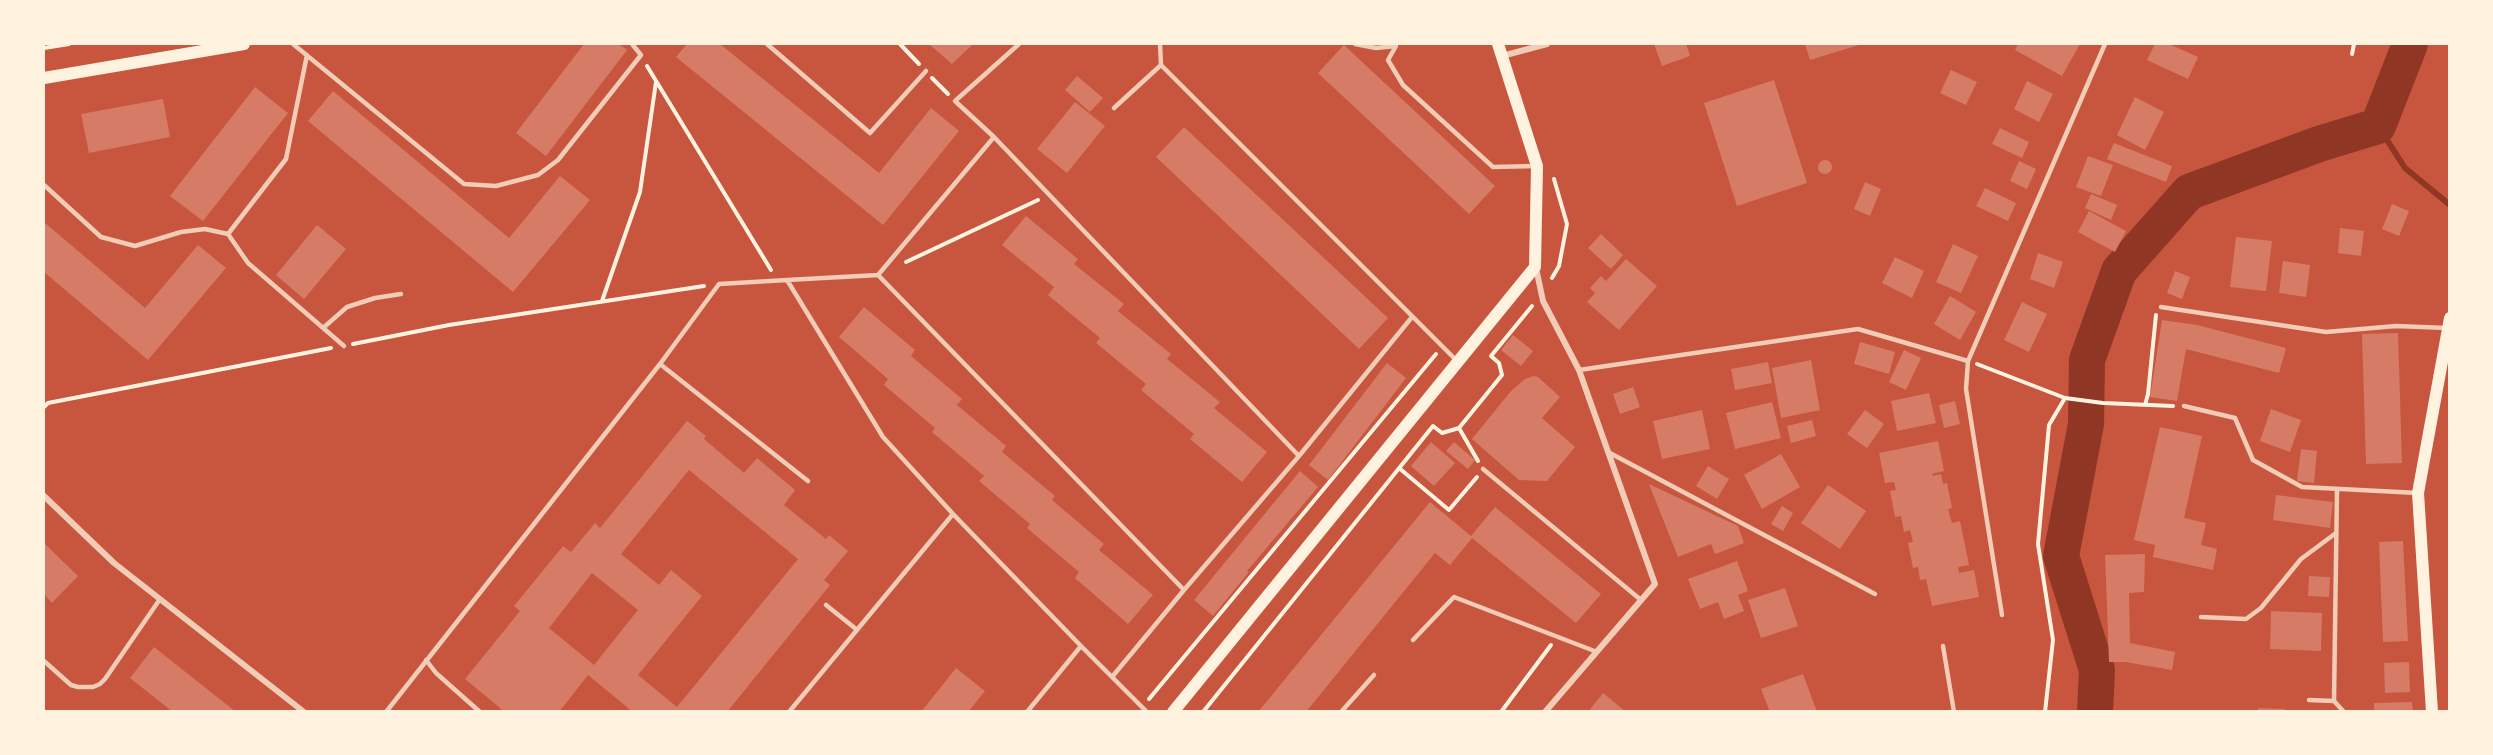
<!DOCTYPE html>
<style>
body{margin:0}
#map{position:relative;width:2493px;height:755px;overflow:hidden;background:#c8553d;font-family:"Fira Sans Condensed",sans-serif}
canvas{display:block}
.frame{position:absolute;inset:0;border:45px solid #fff3e0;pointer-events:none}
</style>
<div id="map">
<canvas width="2493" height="755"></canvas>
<div class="frame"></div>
</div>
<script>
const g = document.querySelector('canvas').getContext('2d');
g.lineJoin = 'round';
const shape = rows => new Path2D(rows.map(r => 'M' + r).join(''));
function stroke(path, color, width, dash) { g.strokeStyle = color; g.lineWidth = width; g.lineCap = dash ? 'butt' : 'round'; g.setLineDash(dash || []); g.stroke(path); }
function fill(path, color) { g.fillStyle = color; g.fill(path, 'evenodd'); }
stroke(shape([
 [2378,126,2405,168,2450,205]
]), '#8f3625', 6);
stroke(shape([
 [2095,712,2097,670,2061,556,2086,424,2087,360,2119,271,2189,192,2319,144,2378,126,2410,44]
]), '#8f3625', 36);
fill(shape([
 [584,44,619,44,627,50,546,156,516,133],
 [687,44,720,44,879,173,931,108,959,131,883,225,676,57],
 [929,44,973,44,952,64],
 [1654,44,1686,44,1690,56,1662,66],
 [1805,44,1862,44,1810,60],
 [2018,44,2080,44,2062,76,2015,50],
 [2155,44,2169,44,2198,57,2188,79,2147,60],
 [1344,45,1495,186,1469,214,1318,73],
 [1951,70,1977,82,1966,105,1940,93],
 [1077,76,1103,98,1090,112,1065,90],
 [1774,80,1807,183,1737,206,1704,103],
 [2027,81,2053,94,2039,122,2014,109],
 [255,87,288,113,203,221,170,196],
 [333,91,509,238,560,176,590,200,513,292,308,121],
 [2135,97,2164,112,2145,150,2117,135],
 [163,99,170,137,89,153,81,114],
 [1075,102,1105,126,1067,173,1037,149],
 [1184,127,1388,318,1359,349,1156,157],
 [2000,128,2029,142,2022,158,1992,144],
 [2114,143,2172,166,2166,182,2107,159],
 [2088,156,2113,165,2101,196,2076,187],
 '1818 167a7 7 0 1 1 14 0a7 7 0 1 1-14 0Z',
 [2019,161,2036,169,2027,189,2010,181],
 [1865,182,1881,189,1870,216,1854,209],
 [1985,188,2016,203,2008,221,1976,206],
 [2091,194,2117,205,2111,220,2085,208],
 [2392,204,2409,211,2399,236,2382,229],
 [2089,211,2126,231,2115,252,2078,232],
 [1026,216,1078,259,1074,264,1124,304,1118,311,1171,354,1167,359,1220,402,1214,408,1267,452,1242,482,1190,439,1194,434,1141,390,1146,384,1096,343,1100,338,1048,295,1054,287,1002,245],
 [44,222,145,308,198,245,226,268,148,360,44,272],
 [317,225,346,249,304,299,276,275],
 [2340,228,2364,231,2361,256,2338,253],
 [1601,234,1623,255,1611,269,1588,248],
 [2236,237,2272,241,2266,291,2230,287],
 [1953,244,1978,256,1961,293,1936,282],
 [2038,253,2063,262,2054,288,2030,279],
 [1895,257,1924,271,1912,298,1882,283],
 [1626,259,1657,286,1619,330,1587,302,1595,293,1590,288,1601,276,1606,281],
 [2283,261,2310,265,2306,297,2279,293],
 [2175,271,2190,277,2182,299,2167,293],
 [1950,296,1976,312,1960,340,1934,324],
 [2022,302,2047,314,2029,352,2004,340],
 [864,307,915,350,911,356,962,399,957,405,1006,446,1002,452,1055,496,1052,500,1104,544,1099,550,1153,595,1128,624,1075,578,1079,572,1027,528,1030,524,979,481,984,476,932,432,935,428,884,385,888,379,839,337],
 [2162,320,2197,325,2286,348,2279,373,2186,349,2177,401,2150,397],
 [2398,333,2402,463,2366,464,2362,334],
 [1513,335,1533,351,1521,366,1501,350],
 [1860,342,1895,352,1889,374,1854,364],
 [1904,350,1921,358,1906,390,1889,382],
 [1811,360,1820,410,1781,418,1772,368],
 [1768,362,1772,383,1735,390,1731,369],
 [1387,363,1406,378,1328,480,1309,465],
 [1533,376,1538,377,1560,397,1542,418,1575,447,1547,481,1519,480,1472,439,1511,391,1525,379],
 [1633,387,1640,407,1620,414,1613,394],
 [1929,393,1936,423,1897,431,1891,401],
 [1955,401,1960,424,1944,428,1939,405],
 [1772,402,1781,438,1735,449,1726,413],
 [2271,409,2301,420,2290,452,2260,441],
 [1702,410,1710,449,1662,459,1653,421],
 [1865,410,1884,424,1867,448,1847,434],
 [1812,420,1816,436,1791,443,1787,426],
 [687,421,706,436,704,439,744,473,757,458,795,490,784,505,826,539,829,535,848,551,824,580,830,585,727,712,633,712,588,675,559,712,505,712,465,679,520,611,514,606,563,546,571,552,595,523,600,528],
 [689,470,798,559,677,707,638,675,702,596,671,570,659,585,621,554],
 [592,573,638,610,594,665,549,628],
 [2160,427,2202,436,2184,518,2206,523,2201,545,2217,549,2213,570,2153,557,2155,545,2134,540],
 [1938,441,1944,471,1932,474,1933,476,1941,474,1943,484,1947,483,1952,508,1948,509,1952,523,1960,521,1969,565,1958,567,1959,573,1974,570,1979,597,1932,606,1926,579,1920,580,1918,567,1913,568,1908,543,1913,542,1910,530,1904,532,1901,516,1895,517,1890,491,1896,490,1894,482,1885,483,1879,453],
 [1431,442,1455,463,1434,486,1411,466],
 [1454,442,1475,460,1468,469,1446,451],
 [2301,449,2317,451,2314,483,2297,481],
 [1781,454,1800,487,1762,509,1744,475],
 [1708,466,1729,479,1717,499,1696,486],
 [1300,471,1318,487,1247,571,1249,572,1213,616,1194,600],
 [1649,484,1738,526,1744,543,1715,554,1711,544,1678,557],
 [1828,485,1866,511,1840,549,1801,523],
 [2276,495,2333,502,2330,528,2273,520],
 [1430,502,1471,536,1495,507,1601,594,1576,623,1472,538,1450,565,1435,553,1306,712,1258,712],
 [1782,506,1793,513,1783,531,1771,524],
 [2403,541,2408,641,2383,642,2379,542],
 [44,543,78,576,52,603,44,594],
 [2145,554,2144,592,2129,593,2130,643,2175,652,2172,670,2125,662,2109,662,2105,555],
 [1737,561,1748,591,1738,595,1744,611,1724,619,1718,602,1700,609,1688,579],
 [2309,576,2330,577,2329,597,2308,596],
 [1785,588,1798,626,1761,638,1748,600],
 [2271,611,2322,613,2321,651,2270,649],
 [154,647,236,712,173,712,130,678],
 [2409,662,2410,692,2385,693,2384,663],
 [956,668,985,691,968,712,921,712],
 [1803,674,1817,712,1770,712,1761,689],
 [1603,693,1626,712,1588,712],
 [2412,702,2413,712,2374,712,2374,703],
 [2258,708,2285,709,2285,712,2258,712]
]), '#d67c66');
stroke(shape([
 [900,44,919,64],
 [44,48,69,44],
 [2352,54,2354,44],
 [647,66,771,270],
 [932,78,948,94],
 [906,262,1038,200],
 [1552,278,1559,266,1567,224,1554,179],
 [602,301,640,192,656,82],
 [353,344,449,325,704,286],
 [1977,364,2065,398,2103,403,2173,406],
 [2145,405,2148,394,2156,315],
 [44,407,48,403,331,348],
 [1459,428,1478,461],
 [1399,468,1449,510,1477,477],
 [1149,699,1436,354],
 [1203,712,1433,426,1442,433,1459,428,1502,375,1499,363,1491,356,1532,306],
 [1501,712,1551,645],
 [2045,712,2053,640,2038,544,2049,425,2065,398]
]), '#fff3e0', 4);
stroke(shape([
 [293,44,464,184,496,186,538,175,558,160,641,55,632,44],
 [767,44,870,133,926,71],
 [1160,44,1161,65],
 [1355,44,1376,48,1396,46],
 [1396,46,1388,60,1403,85,1493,167,1536,166],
 [1114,108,1161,65,1456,360],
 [994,137,955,101,1019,44],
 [44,185,101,237,135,246,181,232,205,229,228,234,286,159,307,55],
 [228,234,248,263,344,346],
 [878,275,994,137,1299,456],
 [2161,307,2326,332,2396,326,2447,328],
 [323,328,347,307,375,298,401,294],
 [1968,361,1966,389,2002,615],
 [660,364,808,481],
 [1579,370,1858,329,1968,361,2105,44],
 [2184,406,2235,418,2253,460,2302,487,2418,493],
 [1608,452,1875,594],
 [1483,469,1641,600],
 [1184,590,1299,456,1412,317],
 [826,605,856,629],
 [2201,617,2246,619,2261,608,2301,559,2336,533],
 [1413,640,1454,597,1597,652],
 [1943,646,1954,712],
 [426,660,436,673,480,712],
 [44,661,71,685,78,687,93,687,100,684,105,679,160,599],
 [1112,677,1184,590,878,275,787,280,883,437,953,514,1081,646,1147,712],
 [2309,700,2334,701,2337,489],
 [2334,701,2344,712],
 [386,712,660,364,719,284,787,280],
 [789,712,953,514],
 [1027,712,1081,646],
 [1341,712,1374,675]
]), '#f1ccb7', 4.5);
stroke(shape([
 [1502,56,1547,44],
 [1536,268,1543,301,1579,370,1655,584,1545,712],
 [44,496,114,563,304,712]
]), '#f1ccb7', 6);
stroke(shape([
 [44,78,244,44],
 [1173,712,1535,267,1537,166,1498,44],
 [2432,712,2418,493,2450,318]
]), '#fff3e0', 12);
</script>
